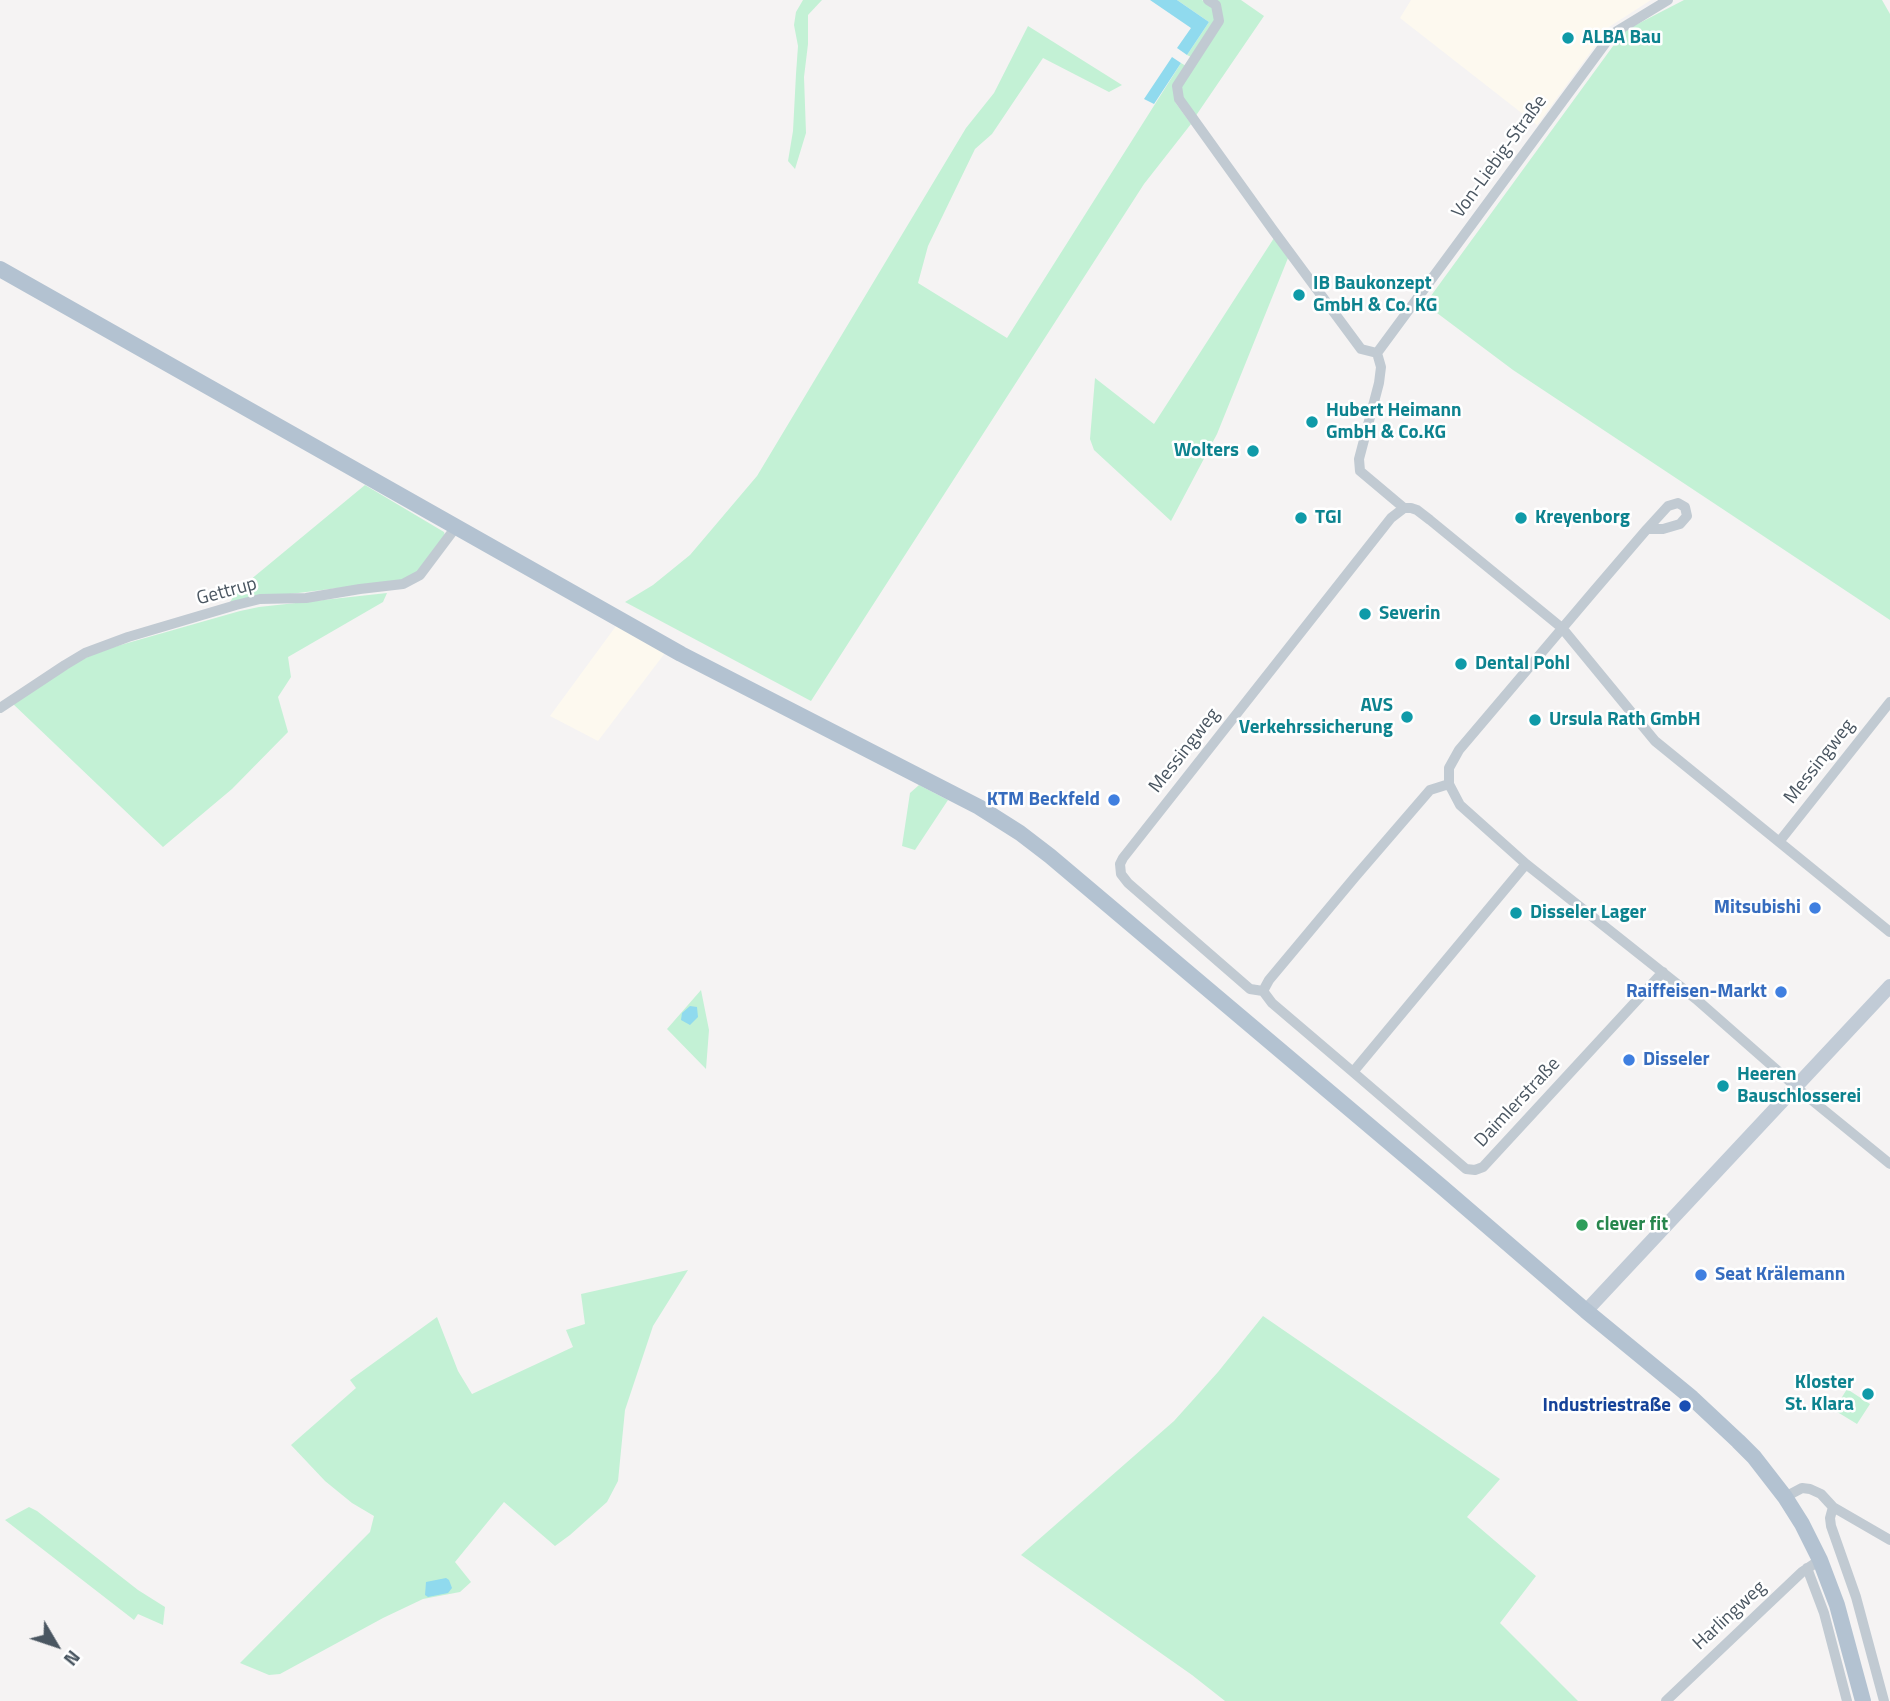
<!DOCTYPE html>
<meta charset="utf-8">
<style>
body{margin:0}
#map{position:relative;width:1890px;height:1701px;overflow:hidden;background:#f5f3f3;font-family:"Titillium Web",sans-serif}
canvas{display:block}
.north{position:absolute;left:21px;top:1610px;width:70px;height:70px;-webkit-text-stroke:5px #fff;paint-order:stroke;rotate:129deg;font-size:19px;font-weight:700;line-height:28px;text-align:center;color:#4a5661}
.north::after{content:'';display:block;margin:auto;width:24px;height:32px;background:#4a5661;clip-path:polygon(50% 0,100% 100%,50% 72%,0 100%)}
</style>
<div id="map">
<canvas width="1890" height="1701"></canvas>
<div class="north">N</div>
</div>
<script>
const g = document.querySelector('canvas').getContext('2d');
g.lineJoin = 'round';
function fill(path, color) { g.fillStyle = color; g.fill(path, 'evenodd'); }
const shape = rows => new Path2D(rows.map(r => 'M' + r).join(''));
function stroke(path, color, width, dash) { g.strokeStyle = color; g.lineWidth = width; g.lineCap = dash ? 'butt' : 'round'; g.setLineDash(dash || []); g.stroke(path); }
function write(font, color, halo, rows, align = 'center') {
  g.font = font + ' "Titillium Web",sans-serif'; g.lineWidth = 5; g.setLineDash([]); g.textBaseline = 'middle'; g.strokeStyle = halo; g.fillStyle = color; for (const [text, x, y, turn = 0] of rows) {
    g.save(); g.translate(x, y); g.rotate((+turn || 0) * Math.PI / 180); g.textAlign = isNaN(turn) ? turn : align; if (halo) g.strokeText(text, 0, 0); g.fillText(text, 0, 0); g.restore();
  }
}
fill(shape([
 [1411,0,1651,0,1609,27,1537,125,1400,18],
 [616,626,665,653,598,741,550,716]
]), '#fdf9ef');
fill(shape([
 [803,0,822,0,808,15,808,44,804,77,806,133,795,169,788,161,793,131,796,74,798,46,794,25,796,12],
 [1177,0,1202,0,1213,7,1215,21,1191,57,1187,55,1209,22],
 [1215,0,1241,0,1264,16,1195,117,1183,97,1180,87,1222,23],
 [1684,0,1882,0,1890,14,1890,620,1513,370,1425,304,1624,31],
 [1028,26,1122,85,1109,92,1043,58,992,134,975,149,928,246,918,283,1007,338,1181,63,1186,66,1175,102,1191,124,1144,184,811,701,625,602,653,585,690,555,757,476,966,128,994,93],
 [1274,238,1288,258,1217,434,1171,521,1094,450,1090,439,1095,378,1154,424],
 [365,485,444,532,446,539,411,579,282,595,228,605,238,590],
 [387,593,383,602,288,657,291,677,278,697,288,732,232,789,163,847,12,703,79,661,103,650,240,611,259,607],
 [919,785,948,800,915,850,902,846,910,793],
 [701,990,709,1030,706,1069,667,1029],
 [688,1270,653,1326,625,1410,618,1481,607,1502,570,1535,555,1546,504,1502,455,1562,471,1582,460,1592,423,1599,383,1618,280,1674,269,1675,240,1663,370,1532,374,1516,352,1503,325,1481,291,1445,356,1388,350,1380,437,1317,458,1371,472,1394,573,1347,566,1330,585,1324,581,1294],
 [1263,1316,1500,1479,1467,1517,1536,1576,1500,1623,1578,1701,1225,1701,1192,1675,1021,1555,1174,1421,1218,1372],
 [1847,1389,1870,1404,1857,1424,1834,1410],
 [29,1507,37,1511,138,1590,165,1607,163,1625,138,1614,134,1620,5,1520]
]), '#c3f1d5');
fill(shape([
 [1150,0,1177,0,1209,22,1187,55,1177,48,1191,28],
 [1172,57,1181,63,1154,104,1144,99],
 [690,1006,697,1007,698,1017,690,1025,681,1020,682,1013],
 [446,1578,449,1580,452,1588,448,1593,428,1597,425,1595,426,1582]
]), '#90daee');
stroke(shape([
 [1208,0,1216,5,1219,21,1177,86,1179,99,1273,230,1361,349,1377,353],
 [1377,353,1381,367,1379,383,1359,459,1360,471,1404,508,1411,508,1417,510,1430,520,1562,628,1655,741,1890,932],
 [1377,353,1607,41,1617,31,1668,0],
 [1647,529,1663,529,1680,524,1687,516,1685,507,1678,503,1668,506,1647,529,1593,592,1459,750,1449,768,1449,784,1460,805,1526,864,1696,999,1803,1093,1890,1164],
 [0,708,65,665,85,653,128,637,236,605,260,599,306,598,360,589,403,584,420,575,456,527],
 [1779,842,1890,702],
 [1526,864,1353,1072,1466,1169,1475,1170,1483,1167,1663,972],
 [1263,991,1250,989,1128,883,1121,874,1120,864,1123,858,1391,518,1404,508],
 [1263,991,1269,980,1355,877,1430,790,1449,784],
 [1263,991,1272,1003,1353,1072],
 [1785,1497,1802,1488,1810,1489,1821,1494,1833,1507,1890,1540],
 [1833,1507,1830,1518,1831,1526,1856,1597,1884,1701],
 [1807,1568,1824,1613,1847,1701],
 [1666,1701,1802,1572,1820,1560]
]), '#c1cad2', 10);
stroke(shape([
 [1586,1311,1890,986]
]), '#c1cbd6', 14);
stroke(shape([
 [0,269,681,654,979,807,1020,833,1050,856,1442,1187,1586,1311,1692,1398,1738,1441,1754,1457,1785,1497,1802,1524,1820,1560,1837,1605,1863,1701]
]), '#b3c2d1', 16);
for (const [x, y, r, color] of [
 [1568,38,7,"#0f9aa8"],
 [1299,295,7,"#0f9aa8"],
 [1312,422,7,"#0f9aa8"],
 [1253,451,7,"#0f9aa8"],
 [1301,518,7,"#0f9aa8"],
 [1521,518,7,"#0f9aa8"],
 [1365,614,7,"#0f9aa8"],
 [1461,664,7,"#0f9aa8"],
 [1407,717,7,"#0f9aa8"],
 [1535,720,7,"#0f9aa8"],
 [1114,800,7,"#3f7fe0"],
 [1815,908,7,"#3f7fe0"],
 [1516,913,7,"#0f9aa8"],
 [1781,992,7,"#3f7fe0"],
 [1629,1060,7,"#3f7fe0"],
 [1723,1086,7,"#0f9aa8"],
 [1582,1225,7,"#2e9e5b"],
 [1701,1275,7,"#3f7fe0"],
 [1868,1394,7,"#0f9aa8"],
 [1685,1406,7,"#1a4fb4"]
]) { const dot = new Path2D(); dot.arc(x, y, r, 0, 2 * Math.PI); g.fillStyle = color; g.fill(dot); stroke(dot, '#fff', 2.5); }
write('bold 19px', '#0d838f', '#fff', [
 ["ALBA Bau",1582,38],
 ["IB Baukonzept",1313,284],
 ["GmbH & Co. KG",1313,306],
 ["Hubert Heimann",1326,411],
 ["GmbH & Co.KG",1326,433],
 ["Wolters",1239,451,"right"],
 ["TGI",1315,518],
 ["Kreyenborg",1535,518],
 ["Severin",1379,614],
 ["Dental Pohl",1475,664],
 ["AVS",1393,706,"right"],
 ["Verkehrssicherung",1393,728,"right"],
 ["Ursula Rath GmbH",1549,720],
 ["Disseler Lager",1530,913],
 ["Heeren",1737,1075],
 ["Bauschlosserei",1737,1097],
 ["Kloster",1854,1383,"right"],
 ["St. Klara",1854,1405,"right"]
], 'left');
write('19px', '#4a5661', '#fff', [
 ["Von-Liebig-Straße",1500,157,-54],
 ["Gettrup",227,592,-15],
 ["Messingweg",1185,751,-52],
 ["Messingweg",1820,762,-52],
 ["Daimlerstraße",1518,1103,-47],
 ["Harlingweg",1730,1616,-43]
]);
write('bold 19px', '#366cbe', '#fff', [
 ["KTM Beckfeld",1100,800],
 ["Mitsubishi",1801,908],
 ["Raiffeisen-Markt",1767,992],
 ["Disseler",1643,1060,"left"],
 ["Seat Krälemann",1715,1275,"left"]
], 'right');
write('bold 19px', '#27864d', '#fff', [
 ["clever fit",1596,1225]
], 'left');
write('bold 19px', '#164399', '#fff', [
 ["Industriestraße",1671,1406]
], 'right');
</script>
